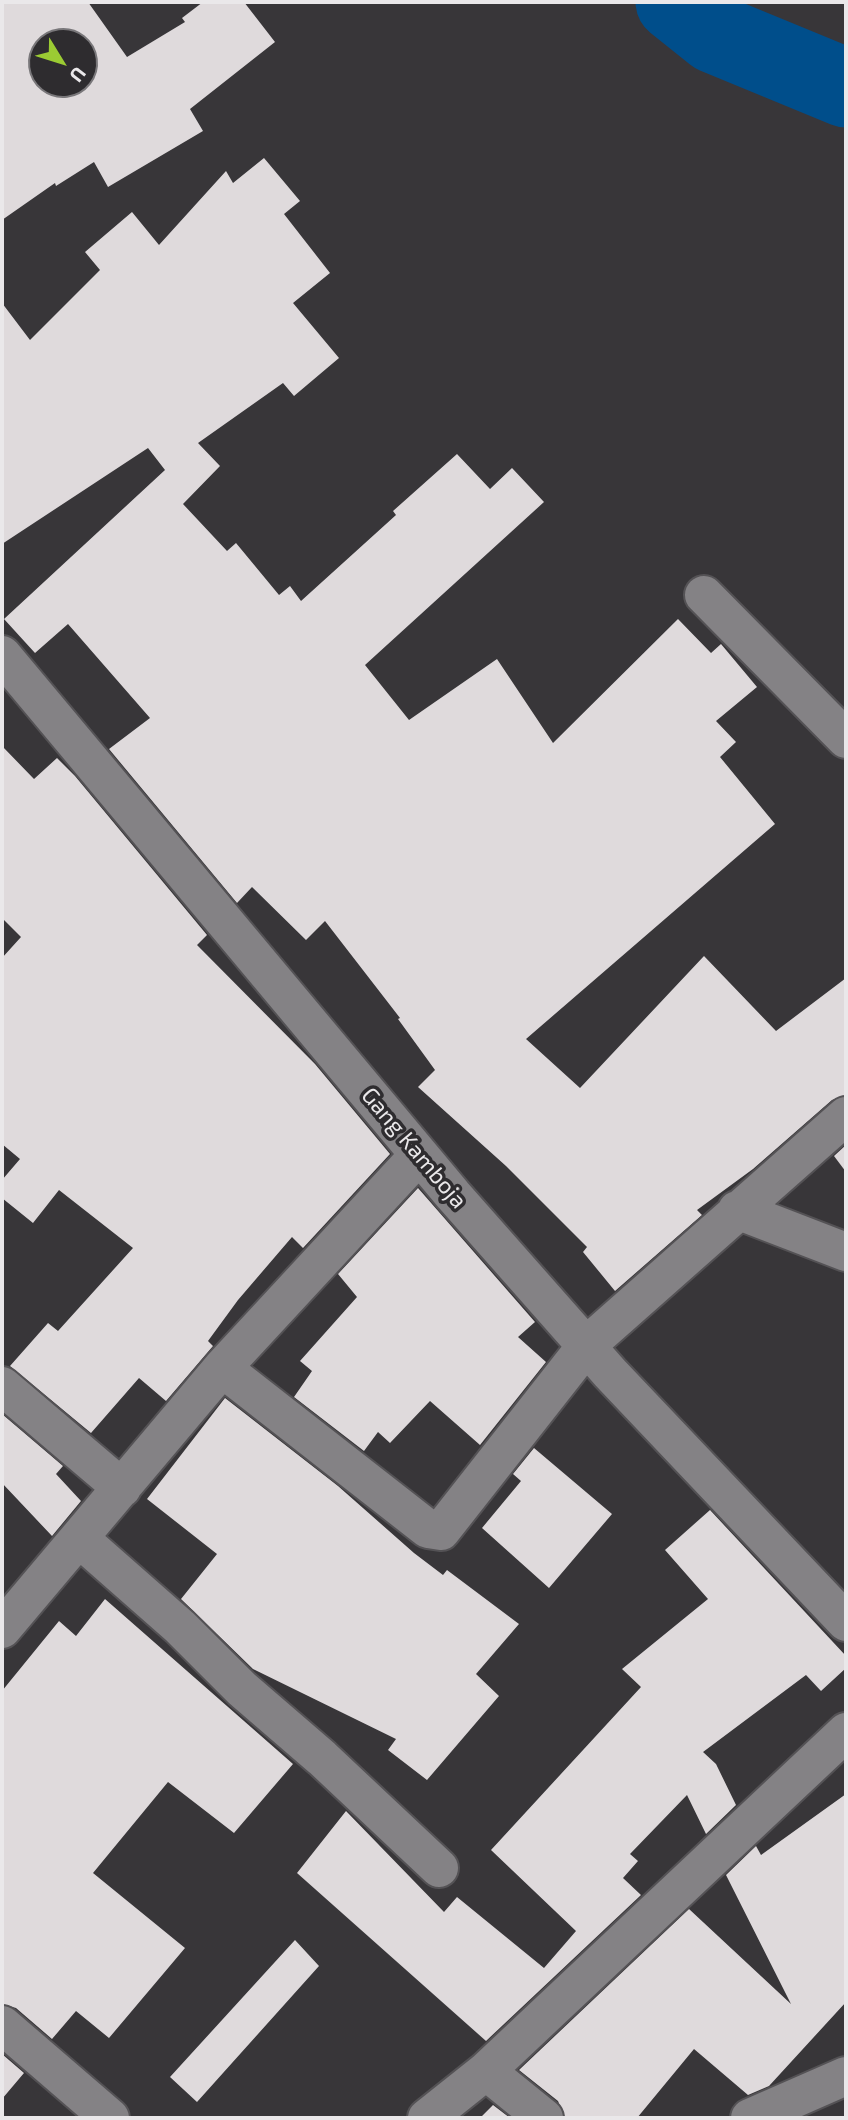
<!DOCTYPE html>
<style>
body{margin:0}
#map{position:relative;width:848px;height:2120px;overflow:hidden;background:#383639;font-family:"Exo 2",sans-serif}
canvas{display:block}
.frame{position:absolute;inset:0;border:4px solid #eae8ea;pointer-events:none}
.north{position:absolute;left:28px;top:28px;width:70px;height:70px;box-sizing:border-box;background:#2e2c2f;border:2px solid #79777a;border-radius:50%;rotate:128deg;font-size:19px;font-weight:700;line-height:28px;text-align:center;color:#eae8ea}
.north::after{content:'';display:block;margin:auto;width:24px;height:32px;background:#9bcb33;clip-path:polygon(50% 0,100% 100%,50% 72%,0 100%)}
</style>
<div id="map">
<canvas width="848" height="2120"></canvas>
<div class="frame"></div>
<div class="north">U</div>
</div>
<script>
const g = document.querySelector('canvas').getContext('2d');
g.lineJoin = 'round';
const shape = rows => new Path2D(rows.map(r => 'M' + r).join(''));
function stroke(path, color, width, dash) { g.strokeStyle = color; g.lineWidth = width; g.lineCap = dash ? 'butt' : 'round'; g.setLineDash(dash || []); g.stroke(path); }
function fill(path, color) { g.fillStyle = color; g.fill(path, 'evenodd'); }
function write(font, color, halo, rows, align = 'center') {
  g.font = font + ' "Exo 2",sans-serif'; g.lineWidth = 7; g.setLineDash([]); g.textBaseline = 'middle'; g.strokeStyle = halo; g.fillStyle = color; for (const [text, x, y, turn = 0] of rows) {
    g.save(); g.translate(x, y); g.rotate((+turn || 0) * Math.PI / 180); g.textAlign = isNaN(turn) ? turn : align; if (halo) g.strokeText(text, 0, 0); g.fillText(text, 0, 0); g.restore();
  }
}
stroke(shape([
 [675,2,715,34,846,88]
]), '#004e8b', 79);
fill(shape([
 [2,2,88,2,127,57,185,22,182,18,203,2,244,2,275,42,190,109,203,131,108,187,94,162,56,186,55,183,2,220],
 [42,42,84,42,84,84,42,84],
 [264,158,300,201,284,214,330,273,293,303,339,358,294,396,283,383,198,443,220,466,183,504,227,551,236,543,279,595,290,586,301,601,396,515,393,511,457,454,490,489,512,468,544,502,365,665,409,720,497,659,553,743,678,619,711,653,721,644,757,687,716,721,736,742,720,757,775,824,526,1039,580,1088,704,956,776,1031,846,978,846,1095,832,1100,753,1169,697,1210,702,1215,615,1291,583,1252,587,1247,506,1166,418,1087,435,1070,398,1019,400,1018,325,921,306,940,252,887,237,903,109,749,150,718,68,624,35,653,4,619,165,470,148,448,2,544,2,303,30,340,100,270,85,252,132,212,159,245,226,171,233,183],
 [2,746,34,779,57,758,75,776,207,935,197,945,315,1064,390,1154,303,1248,292,1237,238,1300,208,1341,213,1346,166,1401,139,1378,91,1433,10,1366,48,1323,58,1331,133,1248,59,1190,33,1223,2,1198,2,1180,20,1159,2,1144,2,958,21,937,2,918],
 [846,1145,846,1172,834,1156],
 [418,1188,535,1322,518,1337,546,1362,480,1445,430,1401,390,1443,378,1432,364,1451,294,1397,312,1371,300,1361,357,1297,338,1274],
 [225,1398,338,1486,414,1553,443,1575,447,1570,519,1624,476,1674,499,1696,427,1780,388,1750,396,1739,253,1669,181,1599,217,1554,147,1499],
 [2,1414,63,1466,56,1474,81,1501,52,1536,2,1483],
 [534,1448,612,1514,549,1588,482,1528,521,1481,513,1474],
 [710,1510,846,1656,846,1668,821,1691,806,1675,703,1752,716,1764,736,1805,706,1834,687,1795,630,1854,638,1861,623,1878,641,1895,486,2041,297,1873,346,1811,444,1912,457,1897,544,1968,576,1931,491,1850,641,1687,622,1669,708,1599,665,1550],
 [105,1599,293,1764,234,1833,168,1782,93,1873,185,1948,109,2038,76,2011,52,2039,16,2008,2,2004,2,1691,59,1621,76,1636],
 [846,1794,846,2002,769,2086,748,2095,694,2049,637,2118,565,2118,558,2101,519,2070,689,1909,791,2004,726,1875,756,1846,761,1855],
 [295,1940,319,1966,197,2102,170,2077],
 [2,2054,24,2073,2,2099],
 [493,2105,510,2118,480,2118]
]), '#dfdadc');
const minor = shape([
 [704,595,846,739],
 [2,655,453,1195,610,1373,846,1622],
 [737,1210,846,1252],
 [222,1368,428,1529,441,1531,587,1345,846,1116],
 [2,1386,122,1488],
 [80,1539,180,1627,242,1689,322,1758,439,1868],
 [2,1629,222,1368,419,1155],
 [2,2025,110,2118],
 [486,2071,544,2118],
 [427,2118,486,2071,846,1732],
 [750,2118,846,2076]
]);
stroke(minor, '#545255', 42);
stroke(minor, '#848285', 38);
write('23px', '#eae8ea', '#2e2c2f', [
 ["Gang Kamboja",414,1148,50]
]);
</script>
